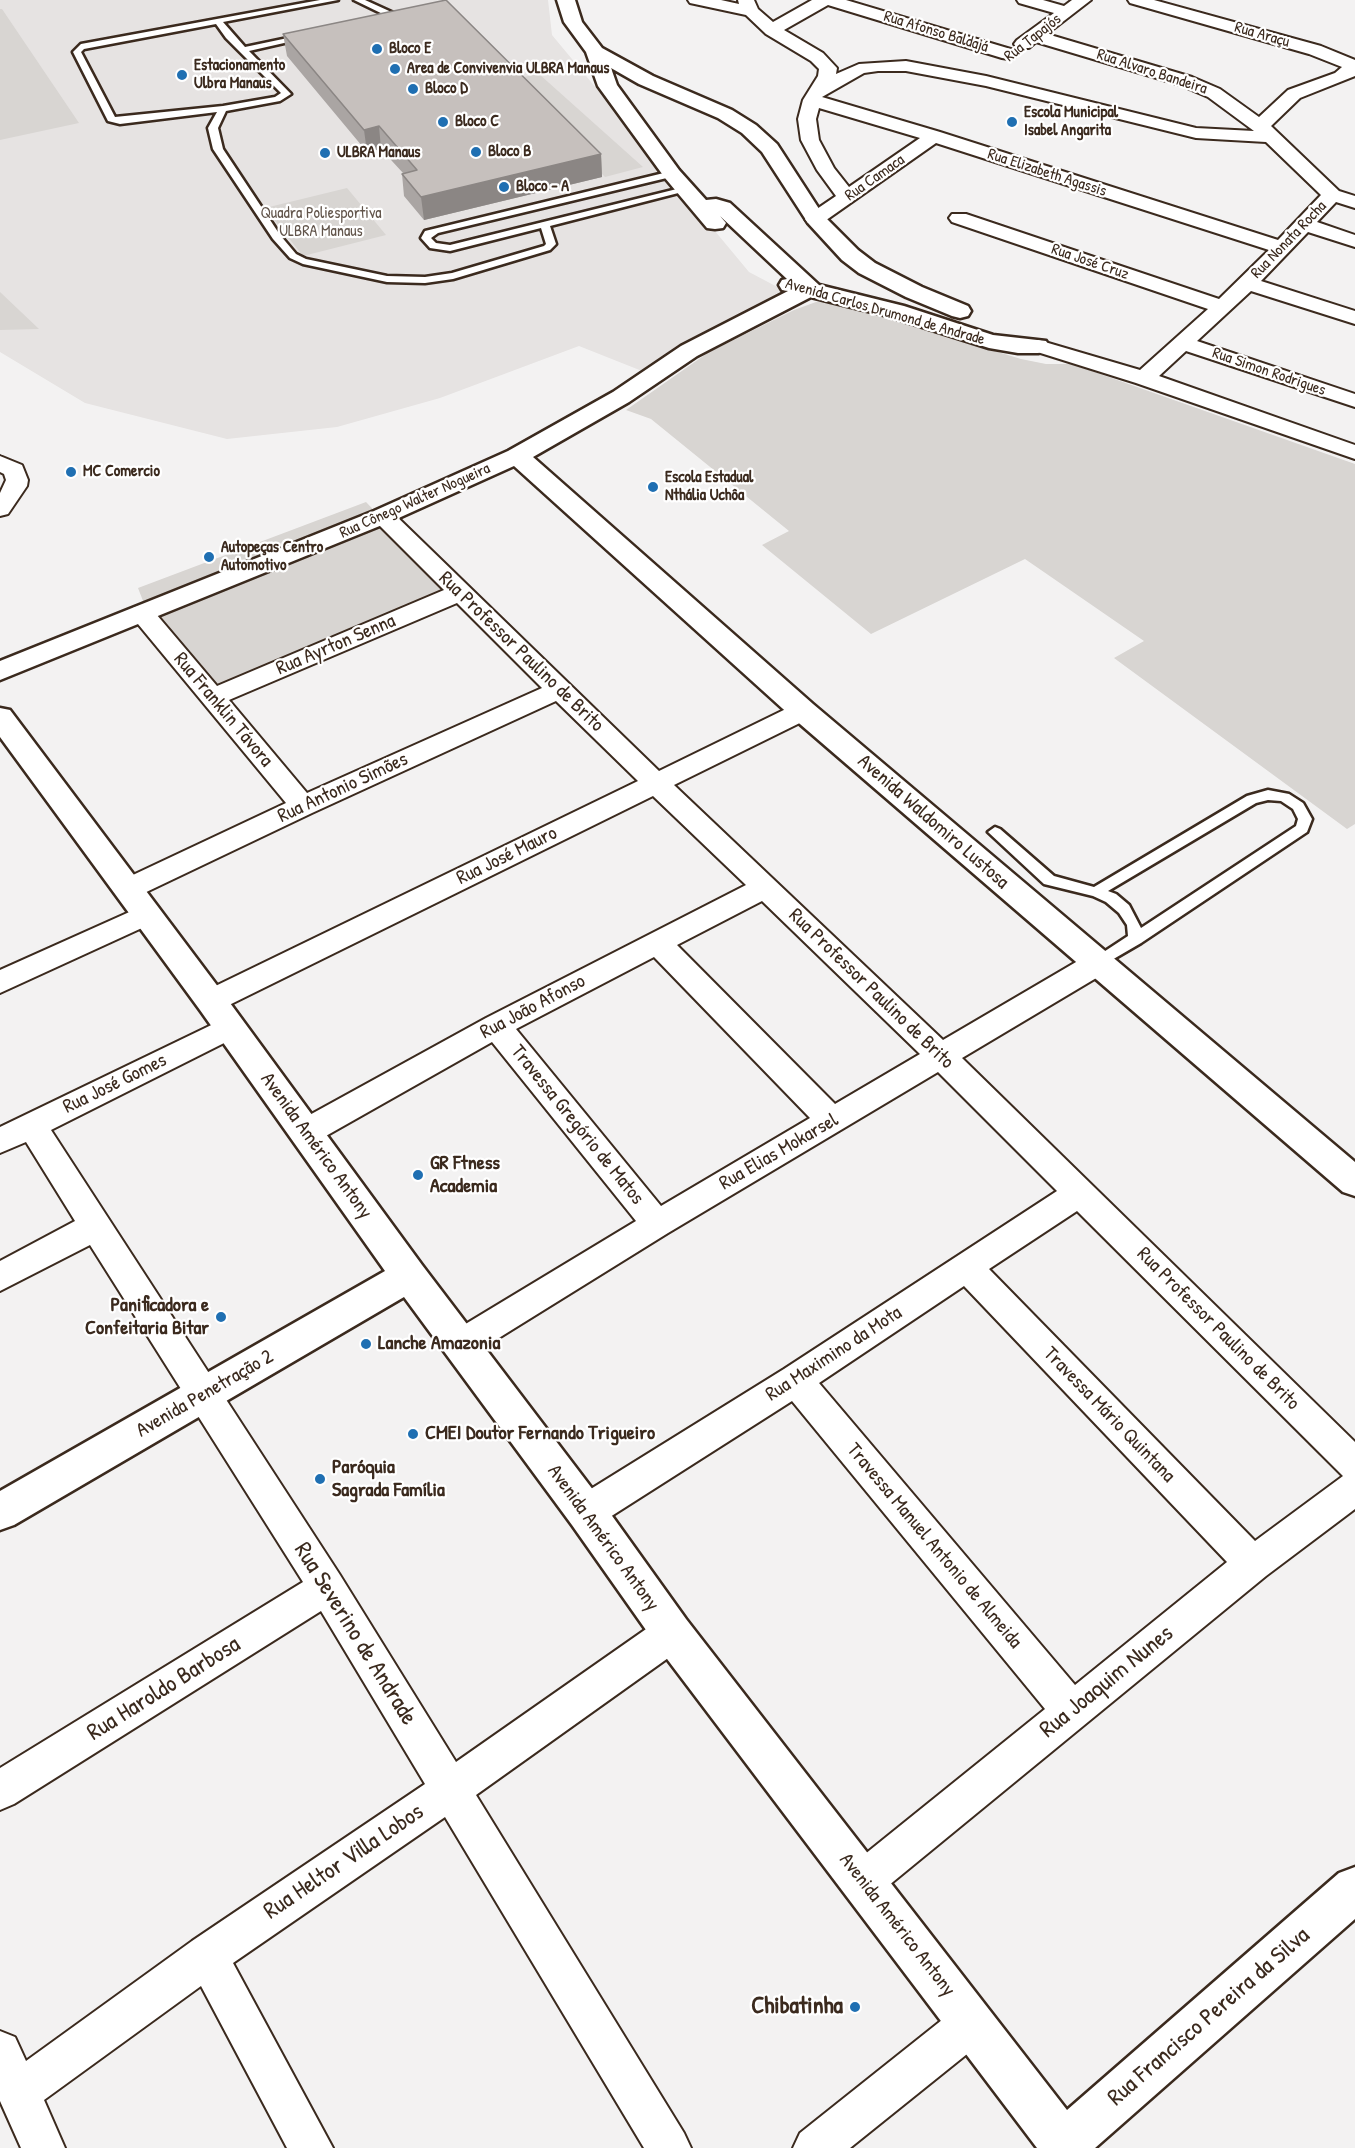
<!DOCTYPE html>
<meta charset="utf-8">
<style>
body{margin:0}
canvas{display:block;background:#f3f2f2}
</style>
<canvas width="1355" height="2148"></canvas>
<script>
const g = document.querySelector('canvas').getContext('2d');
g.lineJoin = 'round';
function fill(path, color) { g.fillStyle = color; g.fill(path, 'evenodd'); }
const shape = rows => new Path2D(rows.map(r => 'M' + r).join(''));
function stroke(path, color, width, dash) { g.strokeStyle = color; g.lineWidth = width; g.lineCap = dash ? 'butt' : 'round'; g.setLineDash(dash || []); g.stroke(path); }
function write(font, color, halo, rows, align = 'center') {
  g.font = font + ' "Patrick Hand",sans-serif'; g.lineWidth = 4.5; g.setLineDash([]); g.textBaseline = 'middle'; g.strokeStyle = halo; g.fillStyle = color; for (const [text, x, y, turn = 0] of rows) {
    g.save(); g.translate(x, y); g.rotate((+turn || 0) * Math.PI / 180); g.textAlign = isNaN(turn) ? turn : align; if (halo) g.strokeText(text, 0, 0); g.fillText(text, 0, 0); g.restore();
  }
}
fill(shape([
 [0,0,548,0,552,35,749,272,785,291,675,347,642,371,579,346,440,398,337,427,227,439,85,403,0,352]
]), '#e6e3e2');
fill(shape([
 [0,9,2,9,79,123,0,140],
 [539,74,643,167,605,177,508,80],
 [347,188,386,235,303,256,265,208],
 [0,292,39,329,0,330],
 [816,302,834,302,1021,359,1046,364,1072,364,1355,464,1355,824,1347,829,1114,658,1144,641,1025,559,871,634,762,545,789,531,651,419,626,410,709,352,794,310],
 [366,502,453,592,214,691,145,606,138,588]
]), '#d8d5d2');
const service = shape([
 [320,0,338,0,223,22,245,47,302,35,306,38,249,51,291,94,280,101,226,111,218,128,223,149,280,235,296,254,306,259,387,276,425,277,452,273,544,246,546,244,541,228,450,251,430,248,421,238,425,231,672,171,677,174,675,176,438,233,431,238,436,243,450,245,685,187,690,190,550,226,556,244,550,250,453,279,425,283,387,282,303,264,290,258,273,239,213,149,208,128,217,112,120,124,108,121,73,52,81,44,320,0],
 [216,24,226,38,281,93,275,97,223,106,115,117,81,52,84,49,216,24],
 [354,0,365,0,398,15,399,20,385,23,385,19,391,18,354,0],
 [1268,790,1289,794,1303,803,1312,819,1307,832,1141,943,1098,968,1093,967,1091,963,1093,959,1128,936,1127,925,1119,913,1106,902,1093,896,1044,884,988,832,995,827,1000,829,1054,876,1094,887,1247,796,1268,790],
 [1268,800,1281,801,1293,809,1298,819,1296,826,1141,928,1129,905,1116,894,1108,891,1256,803,1268,800]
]);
const minor = shape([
 [688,0,721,0,739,4,738,0,754,0,758,9,773,22,812,0,846,0,1014,50,1017,54,1014,58,1008,59,1002,58,828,5,784,30,823,53,837,68,836,74,859,64,906,61,986,76,1196,128,1254,131,1208,97,1180,85,1036,42,1029,48,1017,48,1014,44,1017,40,1054,13,1019,3,1017,0,1043,0,1064,6,1072,0,1091,0,1047,34,1192,77,1220,89,1259,117,1288,90,1335,73,1342,67,1309,54,1130,3,1128,0,1154,0,1321,46,1355,60,1355,76,1300,98,1271,126,1339,191,1355,196,1355,208,1336,202,1317,222,1355,235,1355,247,1308,232,1261,281,1355,311,1355,324,1251,291,1197,341,1355,394,1355,407,1186,351,1159,376,1355,445,1355,459,1136,383,1031,350,1028,346,1031,342,1038,340,1140,370,1208,309,952,222,949,218,952,214,966,214,1219,299,1269,250,936,143,822,223,808,223,805,219,808,215,836,196,817,170,801,140,798,119,803,100,818,76,819,69,811,61,766,34,746,15,690,3,688,0],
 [878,71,906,71,986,86,1196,138,1266,142,1321,195,1278,240,940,132,822,97,864,73,878,71],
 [819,108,920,138,849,187,834,168,819,140,816,119,819,108],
 [0,456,22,465,28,480,27,486,8,514,0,516,0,493,6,480,4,474,0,472,0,456],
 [383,509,391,511,659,771,794,705,803,703,812,705,816,711,812,717,674,785,943,1040,1088,955,1098,952,1108,955,1112,963,1108,971,962,1058,1355,1442,1355,1509,1266,1576,877,1895,863,1901,849,1895,843,1881,849,1867,1045,1709,792,1401,599,1524,586,1529,573,1524,568,1512,573,1500,784,1369,1057,1191,938,1072,668,1233,473,1354,461,1359,449,1354,444,1344,449,1334,636,1221,492,1042,317,1141,306,1144,295,1141,291,1132,295,1123,486,1018,746,885,653,796,221,1009,211,1012,201,1009,196,1001,201,993,638,781,556,701,312,813,138,896,128,899,118,896,114,889,118,882,286,803,133,618,130,613,133,608,142,605,151,608,217,686,444,590,375,521,372,516,375,511,383,509],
 [457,603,542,688,307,793,229,700,457,603],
 [762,901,920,1054,835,1104,677,945,762,901],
 [654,957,810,1118,661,1206,516,1029,654,957],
 [1077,1211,1343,1476,1255,1541,989,1269,1077,1211],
 [964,1286,1227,1562,1075,1685,819,1383,964,1286],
 [145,905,155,908,159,915,155,922,0,993,0,970,145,905],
 [230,1016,240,1019,245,1027,240,1035,51,1130,340,1575,456,1762,659,1620,672,1615,685,1620,691,1633,685,1646,476,1795,684,2133,691,2148,644,2148,445,1817,233,1963,333,2148,287,2148,201,1986,44,2100,65,2148,21,2148,0,2101,0,2031,15,2037,26,2061,192,1941,425,1784,321,1611,14,1804,0,1810,0,1768,303,1582,90,1245,0,1291,0,1261,75,1221,26,1142,0,1153,0,1127,230,1016],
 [972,2002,987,2008,993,2023,987,2038,850,2148,793,2148,800,2133,957,2008,972,2002]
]);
const tertiary = shape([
 [557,0,575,0,582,22,602,48,653,76,732,110,756,125,777,144,823,215,858,250,875,263,922,287,968,306,971,311,968,316,960,318,952,316,906,297,859,273,842,260,808,223,762,152,742,133,718,118,639,84,611,68,617,85,679,170,706,200,716,199,730,203,819,285,904,306,993,335,1046,341,1049,346,1046,351,1038,353,1018,353,989,348,888,316,811,297,697,356,629,402,533,457,813,704,1355,1162,1355,1196,1343,1192,793,718,514,466,392,521,0,680,0,661,374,511,508,451,613,392,681,346,788,291,782,290,779,285,782,280,787,279,720,216,726,223,723,228,715,229,707,228,665,178,598,86,586,52,564,22,557,0],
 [0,708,10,710,222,992,422,1265,600,1499,686,1619,1067,2110,1339,1873,1355,1867,1355,1919,1095,2148,1037,2148,658,1647,572,1525,404,1297,14,1525,0,1530,0,1491,385,1271,200,1010,0,737,0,708]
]);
stroke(service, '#3b2a1e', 5);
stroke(minor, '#3b2a1e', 4);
stroke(tertiary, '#3b2a1e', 5);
fill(service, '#fff');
fill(minor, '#fff');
fill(tertiary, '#fff');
fill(shape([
 [283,34,601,154,602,177,424,220,404,196,402,174,403,173,381,149,367,152,287,56]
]), '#aaa5a3');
fill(shape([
 [379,126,381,149,367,152,364,130],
 [601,154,602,177,424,220,421,197]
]), '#8b8684');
const building = shape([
 [446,0,601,154,421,197,402,174,417,170,379,126,364,130,283,34,446,0]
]);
fill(building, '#c6c0bd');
stroke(building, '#8b8684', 1.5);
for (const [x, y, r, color] of [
 [377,49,6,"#1f6fb2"],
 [395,69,6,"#1f6fb2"],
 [182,75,6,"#1f6fb2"],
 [413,89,6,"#1f6fb2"],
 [443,122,6,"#1f6fb2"],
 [1012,122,6,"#1f6fb2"],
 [476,152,6,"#1f6fb2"],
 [325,153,6,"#1f6fb2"],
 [504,187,6,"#1f6fb2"],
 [71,472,6,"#1f6fb2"],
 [653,487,6,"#1f6fb2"],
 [209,557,6,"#1f6fb2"],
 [418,1175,6,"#1f6fb2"],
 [221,1317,6,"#1f6fb2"],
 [366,1344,6,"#1f6fb2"],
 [413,1434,6,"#1f6fb2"],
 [320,1479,6,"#1f6fb2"],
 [855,2007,6,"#1f6fb2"]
]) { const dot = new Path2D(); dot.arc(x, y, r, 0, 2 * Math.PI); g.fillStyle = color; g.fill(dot); stroke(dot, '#fff', 2); }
write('16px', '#3b2a1e', '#fff', [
 ["Rua Afonso Baldajá",936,32,17],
 ["Rua Araçu",1262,35,16],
 ["Rua Tapajós",1033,38,-38],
 ["Rua Alvaro Bandeira",1152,72,18],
 ["Rua Elizabeth Agassis",1047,173,18],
 ["Rua Camaca",875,178,-35],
 ["Rua Nonata Rocha",1289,240,-46],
 ["Rua José Cruz",1090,262,19],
 ["Avenida Carlos Drumond de Andrade",885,312,16],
 ["Rua Simon Rodrigues",1269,372,19],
 ["Rua Cônego Walter Nogueira",415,501,-24]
]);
write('bold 16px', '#3b2a1e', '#fff', [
 ["Bloco E",389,49],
 ["Estacionamento",194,66],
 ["Ulbra Manaus",194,84],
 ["Area de Convivenvia ULBRA Manaus",407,69],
 ["Bloco D",425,89],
 ["Escola Municipal",1024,113],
 ["Isabel Angarita",1024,131],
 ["Bloco C",455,122],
 ["Bloco B",488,152],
 ["ULBRA Manaus",337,153],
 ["Bloco - A",516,187],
 ["MC Comercio",83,472],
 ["Escola Estadual",665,478],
 ["Nthália Uchôa",665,496],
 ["Autopeças Centro",221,548],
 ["Automotivo",221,566]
], 'left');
write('16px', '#62554b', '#fff', [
 ["Quadra Poliesportiva",321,214],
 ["ULBRA Manaus",321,232]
]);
write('20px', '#3b2a1e', '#fff', [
 ["Rua Ayrton Senna",336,645,-23],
 ["Rua Professor Paulino de Brito",521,652,44],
 ["Rua Franklin Távora",223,710,50],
 ["Rua Antonio Simões",343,788,-25],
 ["Avenida Waldomiro Lustosa",933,822,41],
 ["Rua José Mauro",507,856,-26],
 ["Rua Professor Paulino de Brito",871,989,44],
 ["Rua João Afonso",533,1007,-28],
 ["Rua José Gomes",115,1084,-26],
 ["Travessa Gregório de Matos",577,1125,51],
 ["Avenida Américo Antony",316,1146,54],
 ["Rua Elias Mokarsel",779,1152,-30],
 ["Rua Professor Paulino de Brito",1218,1329,45],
 ["Rua Maximino da Mota",834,1354,-33],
 ["Avenida Penetração 2",205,1394,-30],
 ["Travessa Mário Quintana",1109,1415,46],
 ["Avenida Américo Antony",603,1538,54],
 ["Travessa Manuel Antonio de Almeida",934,1546,50],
 ["Avenida Américo Antony",897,1925,52]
]);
write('bold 20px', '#3b2a1e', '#fff', [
 ["GR Ftness",430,1164],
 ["Academia",430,1187],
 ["Panificadora e",209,1306,"right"],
 ["Confeitaria Bitar",209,1329,"right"],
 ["Lanche Amazonia",378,1344],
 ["CMEI Doutor Fernando Trigueiro",425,1434],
 ["Paróquia",332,1468],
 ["Sagrada Família",332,1491]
], 'left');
write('24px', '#3b2a1e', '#fff', [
 ["Rua Severino de Andrade",355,1634,58],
 ["Rua Joaquim Nunes",1107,1682,-39],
 ["Rua Haroldo Barbosa",164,1689,-32],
 ["Rua Heltor Villa Lobos",344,1862,-34],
 ["Rua Francisco Pereira da Silva",1209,2017,-41]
]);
write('bold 24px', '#3b2a1e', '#fff', [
 ["Chibatinha",843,2007]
], 'right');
</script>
